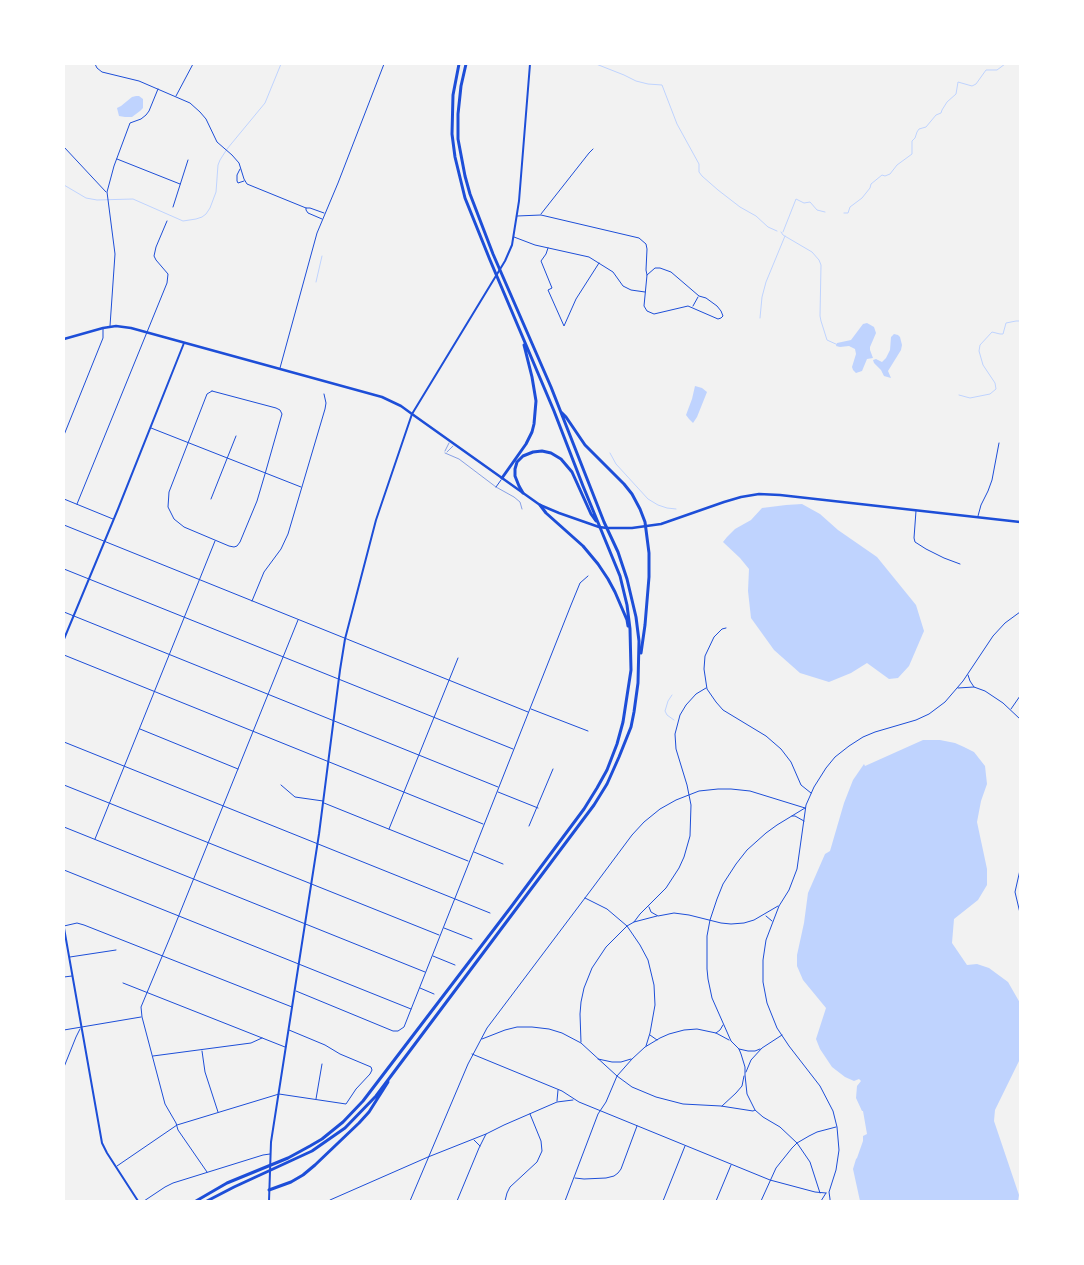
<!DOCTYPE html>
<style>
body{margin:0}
#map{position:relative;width:1084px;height:1265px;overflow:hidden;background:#f2f2f2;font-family:Lora,serif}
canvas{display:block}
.frame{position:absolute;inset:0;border:65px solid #fff;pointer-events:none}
</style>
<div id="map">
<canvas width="1084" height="1265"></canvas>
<div class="frame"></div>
</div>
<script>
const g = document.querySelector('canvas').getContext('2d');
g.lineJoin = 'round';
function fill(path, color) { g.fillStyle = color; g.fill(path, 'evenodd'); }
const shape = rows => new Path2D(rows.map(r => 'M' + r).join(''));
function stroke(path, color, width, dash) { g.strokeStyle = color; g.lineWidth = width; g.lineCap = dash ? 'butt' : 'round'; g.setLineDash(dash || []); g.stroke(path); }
fill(shape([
 [136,96,139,96,143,99,143,108,140,111,132,117,125,117,119,116,117,108,121,106,132,97],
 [867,323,874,327,876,333,870,347,870,350,873,358,867,359,862,371,856,373,853,370,852,367,856,354,855,349,849,346,840,347,836,346,837,343,851,340,863,324],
 [894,334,898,335,900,337,902,345,901,350,888,371,891,378,884,376,881,370,874,363,873,360,876,359,882,362,886,358,890,350,891,337],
 [695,386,702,388,707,392,697,417,693,423,689,419,686,415,692,399],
 [802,504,820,514,838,530,877,557,916,605,924,631,909,666,898,678,889,679,867,663,851,673,829,682,800,673,774,650,751,618,748,591,749,569,740,558,723,542,727,537,735,529,751,520,762,508,786,505],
 [923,740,940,740,955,743,964,747,974,752,985,766,987,784,981,801,977,822,987,869,987,885,978,900,954,919,952,943,967,965,977,964,989,968,1008,982,1020,1003,1020,1059,995,1110,994,1121,1019,1195,1018,1201,860,1201,853,1169,856,1159,857,1158,863,1141,863,1136,867,1134,863,1111,862,1111,856,1098,857,1086,861,1081,859,1079,854,1081,845,1077,832,1067,820,1049,816,1039,826,1008,803,980,797,966,797,955,804,923,808,893,825,854,830,851,844,803,853,780,864,764,865,766]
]), '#bfd3fe');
stroke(shape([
 [596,64,624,75,636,81,648,84,662,85,677,124,699,164,699,172,702,176,718,190,740,207,756,216,768,227,777,231],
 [64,185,86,198,97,200,133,199,183,221,196,219,202,217,206,214,210,208,216,192,218,165,220,160,227,149,265,103,281,64],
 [844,213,848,213,850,207,862,198,870,188,871,184,882,175,885,176,890,174,897,165,912,154,912,141,915,138,917,132,919,129,926,127,936,115,941,113,942,110,947,102,956,94,958,82,972,86,976,84,986,70,997,70,1005,64,1009,64],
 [781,232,783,235,812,252,819,260,821,265,820,316,821,321,827,340,838,345],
 [783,232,796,199,804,203,810,202,817,210,825,212],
 [316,282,322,256],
 [760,318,762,297,766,282,785,236],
 [959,395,970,398,990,394,996,389,995,383,983,365,979,351,980,345,992,332,1000,334,1003,334,1006,323,1016,321,1020,321],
 [610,453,616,464,648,499,658,505,667,508,676,509],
 [672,695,668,701,665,711,667,715,674,720]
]), '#bfd3fe', 1);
stroke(shape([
 [445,451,449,443],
 [447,452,453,446],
 [445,453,459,459,496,487,514,497,520,502,522,509]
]), '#1d4ed8', 0.5);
stroke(shape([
 [95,64,97,68,102,72,139,81,190,103,200,112,206,119,217,142,232,155,239,163,244,179,247,184,306,208,310,208,324,213],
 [176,96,193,64],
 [64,147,106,192],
 [117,159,180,184],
 [240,169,237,175,237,181,238,183,244,181],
 [173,207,188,160],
 [306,208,306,210,308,213,322,219],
 [541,214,589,153,593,149],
 [517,216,541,215,639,238,646,244,647,249,646,270,647,275,644,306,647,311,654,314,688,306,718,319,721,318,723,316,721,311,717,306,706,298,699,296,671,272,660,268,655,268,647,275],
 [514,237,535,245,589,257,613,272,623,286,631,290,645,292],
 [548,248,546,254,541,261,552,288,548,290,564,326,576,299,599,263],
 [693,306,698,297],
 [110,326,115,254,107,192,114,166,130,123,141,119,146,115,149,111,158,89],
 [280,368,317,233,338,183,384,64],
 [212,391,276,408,280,410,282,414,265,474,257,501,240,542,237,546,234,547,229,546,184,527,174,519,168,507,169,492,207,394,212,391],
 [151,428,301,487],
 [64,435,103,338,103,329],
 [496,487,501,480],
 [64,499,113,519],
 [211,499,236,436],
 [77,504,167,283,168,274,156,260,154,256,156,247,167,221],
 [916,511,914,538,915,542,926,549,944,558,960,564],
 [978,516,981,505,988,491,992,480,999,443],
 [64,525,528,712],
 [64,569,513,749],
 [252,601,264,572,281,549,288,534,325,409,326,403,324,394],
 [64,612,498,787],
 [726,628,722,629,714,637,705,656,704,669,707,689,716,702,723,710,766,736,781,749,791,762,801,785,811,793],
 [64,655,483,824],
 [968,675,970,681,974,687],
 [958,688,974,687,985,691,1003,703,1020,719],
 [531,709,588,731],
 [1011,709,1020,696],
 [140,729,238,769],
 [64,742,490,913],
 [64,785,439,935],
 [281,785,295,797,323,801],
 [498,792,538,808],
 [324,803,468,861],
 [792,816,795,816,804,821],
 [529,826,553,769],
 [64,827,425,972],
 [389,829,458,658],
 [95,839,215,541],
 [474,852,503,864],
 [64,870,411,1009],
 [1020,870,1015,892,1020,913],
 [585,898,607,909,627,926,640,945,648,960,654,985,655,1005,650,1033,646,1046],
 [649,907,651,912,658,916,674,913,689,915,721,923,731,924,744,923,754,920,778,906],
 [766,916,772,921],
 [634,922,657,916],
 [64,926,77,923,84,925,292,1007],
 [444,928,472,939],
 [433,956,455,965],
 [70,957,116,950],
 [64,977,72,976],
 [123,983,285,1047],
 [420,988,434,994],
 [296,991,393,1031,398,1031,404,1027,571,605,580,583,588,576],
 [64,1030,141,1017],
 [716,1033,720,1030,723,1025],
 [650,1035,657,1040],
 [482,1039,505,1030,517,1027,532,1027,549,1029,562,1033,581,1043,617,1076,632,1087,656,1097,683,1104,721,1106,753,1111,755,1110,763,1117,780,1127,797,1143,810,1162,820,1193],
 [581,1042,580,1014,581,1002,584,988,592,968,606,947,627,926,634,922,640,914,666,888,679,868,684,857,690,836,691,805,687,785,676,749,675,734,680,715,686,705,696,694,706,688],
 [739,1049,748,1051,755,1051,760,1049],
 [202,1051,205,1072,218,1112],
 [472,1054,562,1091,579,1102,770,1180,815,1192,826,1193],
 [153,1056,251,1043,262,1038],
 [598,1059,612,1062,621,1062,631,1059],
 [64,1067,76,1037,80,1029],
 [746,1072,751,1060,762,1048,782,1035],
 [316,1099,322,1064],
 [557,1101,558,1090],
 [722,1106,736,1093,742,1086,744,1076],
 [755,1110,747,1094,745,1075,745,1067,741,1054,739,1049,731,1041,712,998,708,979,707,969,707,936,710,920,717,899,723,884,736,864,747,850,766,833,777,825,805,808],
 [474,1140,480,1146],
 [117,1166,177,1125,279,1094,346,1104,356,1089,370,1074,372,1070,371,1067,340,1054,325,1045,289,1030],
 [207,1172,178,1130,176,1123,165,1104,142,1017,141,1007,171,935,298,620],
 [575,1178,584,1179,606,1178,614,1176,618,1173,621,1169,637,1126],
 [330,1200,428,1157,486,1134],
 [144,1201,165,1187,173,1183,263,1155,270,1154],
 [410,1201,468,1064,487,1028,591,890,632,835,644,822,660,809,676,800,699,791,718,789,731,789,750,791,805,808],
 [457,1201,479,1148,486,1134,504,1125,557,1102,573,1100],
 [505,1201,507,1193,510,1187,537,1162,542,1151,541,1141,530,1114],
 [565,1201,598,1114,606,1102,617,1076,632,1059,645,1047,660,1038,669,1034,684,1030,697,1029,716,1033,729,1040],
 [663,1201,685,1146],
 [716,1201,731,1165],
 [761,1201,776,1168,792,1148,797,1143,809,1136,817,1132,836,1127],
 [821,1201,826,1193],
 [830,1201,830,1199,829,1192,836,1170,839,1150,837,1127,833,1111,820,1086,789,1046,777,1028,767,1003,763,982,763,960,766,940,779,906,789,890,797,869,806,805,814,787,826,768,835,757,849,746,863,737,875,732,916,720,929,714,945,702,963,681,993,636,1005,623,1020,612]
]), '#1d4ed8', 1);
stroke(shape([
 [64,639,118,509,184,343],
 [64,928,102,1143,107,1153,138,1201],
 [269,1201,271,1142,319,834,340,670,345,639,376,520,412,414,505,261,512,245,519,201,530,64]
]), '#1d4ed8', 2);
stroke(shape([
 [64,339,103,328,116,326,131,328,382,397,401,406,412,414,540,505,559,513,599,527,607,528,632,528,661,524,724,502,741,497,759,494,780,495,1020,522]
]), '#1d4ed8', 2.5);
stroke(shape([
 [561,412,566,417,585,445,624,484,632,494,640,509,645,522,649,553,649,577,645,625,641,653],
 [502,478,526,444,532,432,534,424,536,401,532,377,524,345],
 [523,493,519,486,515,476,515,469,517,462,523,456,533,452,542,451,551,453,561,459,572,472,591,514,596,521],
 [540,505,546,513,583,546,598,564,608,579,615,592,627,620,628,626],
 [269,1190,291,1182,303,1175,315,1165,359,1123,369,1112,388,1082],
 [196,1201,227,1183,288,1158,310,1146,322,1139,343,1122,363,1101,511,907,584,809,597,788,607,770,617,744,623,722,631,670,630,629,627,605,620,576,583,486,554,411,490,260,465,198,455,157,452,134,453,95,459,64],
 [207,1201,234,1187,312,1151,345,1128,376,1096,594,805,607,784,619,757,631,727,634,712,638,683,639,641,636,617,627,579,618,552,604,522,551,387,493,254,470,194,465,176,458,139,458,114,461,86,466,64]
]), '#1d4ed8', 3);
</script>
